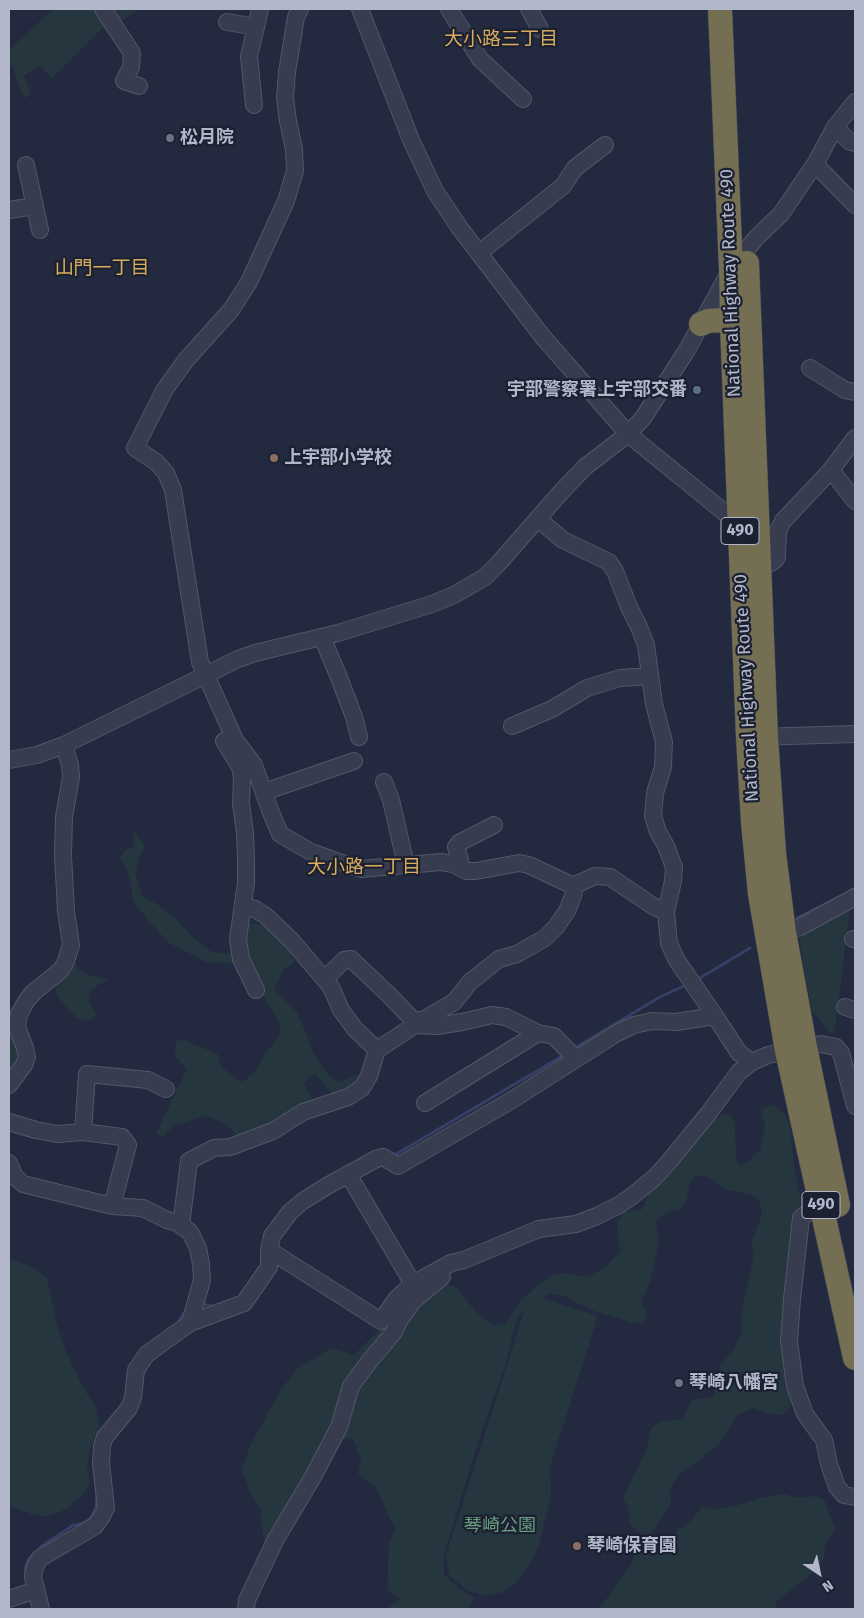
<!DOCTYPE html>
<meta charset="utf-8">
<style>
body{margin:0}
#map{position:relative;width:864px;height:1618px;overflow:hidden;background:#23293e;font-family:"Fira Sans",sans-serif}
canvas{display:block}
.frame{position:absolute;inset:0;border:10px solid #b2b7c9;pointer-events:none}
.north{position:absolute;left:794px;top:1548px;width:50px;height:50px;-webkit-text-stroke:4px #1c2132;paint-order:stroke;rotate:146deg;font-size:14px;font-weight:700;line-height:20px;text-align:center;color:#b2b7c9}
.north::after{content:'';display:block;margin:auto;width:18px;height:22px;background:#b2b7c9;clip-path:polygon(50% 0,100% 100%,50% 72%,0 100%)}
</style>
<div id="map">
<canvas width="864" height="1618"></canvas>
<div class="frame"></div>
<div class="north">N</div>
</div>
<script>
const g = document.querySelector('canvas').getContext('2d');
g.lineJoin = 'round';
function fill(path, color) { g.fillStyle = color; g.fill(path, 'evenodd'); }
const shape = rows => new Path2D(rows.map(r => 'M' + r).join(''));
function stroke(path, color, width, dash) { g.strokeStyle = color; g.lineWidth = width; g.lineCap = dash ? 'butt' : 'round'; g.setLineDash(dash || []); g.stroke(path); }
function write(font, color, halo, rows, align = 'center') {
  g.font = font + ' "Fira Sans","Noto Sans JP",sans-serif'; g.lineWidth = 4.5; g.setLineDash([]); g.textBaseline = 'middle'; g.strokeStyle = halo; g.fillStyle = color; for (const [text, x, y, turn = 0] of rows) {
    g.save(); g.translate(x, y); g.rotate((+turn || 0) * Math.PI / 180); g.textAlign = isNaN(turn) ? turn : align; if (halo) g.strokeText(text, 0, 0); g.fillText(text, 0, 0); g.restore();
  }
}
fill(shape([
 [53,9,96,9,106,25,51,79,41,66,37,66,24,76,30,91,29,96,24,98,9,59,9,50],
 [112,9,139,9,121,21],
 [132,829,145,845,138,860,136,877,142,896,157,904,174,917,195,939,210,951,226,954,235,949,246,940,249,923,265,925,280,937,295,961,283,971,274,989,298,1014,307,1035,313,1053,328,1075,339,1082,357,1074,357,1083,346,1090,331,1093,314,1073,304,1083,312,1099,295,1108,276,1125,256,1132,237,1135,225,1124,207,1116,175,1125,163,1137,156,1133,187,1069,175,1056,176,1041,184,1040,218,1054,221,1067,242,1082,253,1074,265,1054,280,1035,280,1024,257,984,261,979,254,965,206,962,169,943,147,919,133,901,130,881,126,868,120,858,124,852,134,845],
 [851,903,834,1036,811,1011,798,931],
 [62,954,73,958,79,970,93,977,101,977,108,980,91,989,88,1001,97,1014,90,1021,77,1018,58,998,54,983,19,1003,20,1052,16,1064,9,1073,9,1012,23,988,52,967],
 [773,1104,784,1113,790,1124,794,1165,801,1201,797,1210,791,1272,782,1320,781,1350,788,1378,791,1406,782,1415,767,1413,753,1408,737,1415,719,1444,698,1461,680,1473,670,1488,671,1502,650,1536,642,1536,630,1524,628,1508,623,1498,647,1448,650,1430,659,1422,682,1419,693,1399,713,1397,720,1365,734,1349,742,1333,741,1314,754,1254,751,1243,762,1214,759,1200,752,1195,728,1190,708,1177,698,1175,690,1181,687,1199,679,1210,666,1213,656,1222,659,1242,650,1282,641,1301,647,1316,642,1323,632,1323,591,1310,562,1295,548,1294,543,1298,598,1316,550,1466,551,1495,540,1542,530,1564,517,1581,504,1592,487,1596,468,1591,449,1575,446,1555,524,1312,520,1315,516,1322,505,1366,480,1436,444,1555,444,1574,459,1589,475,1598,468,1609,386,1609,397,1602,400,1598,387,1590,389,1544,396,1528,388,1515,376,1488,358,1474,361,1460,353,1438,327,1440,264,1542,260,1509,249,1490,242,1469,251,1444,281,1389,298,1368,331,1348,354,1355,391,1318,446,1284,456,1287,475,1311,493,1325,505,1324,518,1304,538,1285,553,1275,564,1273,579,1276,592,1275,607,1265,620,1252,617,1223,623,1212,643,1209,648,1195,657,1179,703,1127,723,1114,731,1115,735,1124,736,1159,740,1166,750,1160,760,1150,765,1125,761,1109],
 [9,1258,34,1268,47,1278,57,1325,67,1354,84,1389,96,1408,100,1426,90,1449,87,1467,90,1484,83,1495,66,1509,50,1516,34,1515,9,1506],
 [784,1494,800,1498,816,1496,825,1501,835,1529,825,1544,824,1557,819,1568,776,1602,776,1609,599,1609,632,1563,636,1548,650,1547,663,1541,691,1521,702,1506,717,1509,735,1506,760,1498]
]), '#25363f');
stroke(shape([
 [849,892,855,888],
 [797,918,839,897],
 [695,981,750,948],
 [573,1049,660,997,688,984],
 [393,1156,564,1055],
 [201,1304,217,1307],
 [179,1322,183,1314,187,1311],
 [26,1575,25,1569,28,1560,42,1546,72,1526,83,1523,91,1518,96,1508,97,1495]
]), '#354065', 3);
const minor = shape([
 [103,9,132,53,131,67,124,81,139,86],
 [300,9,296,17,287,72,285,98,288,121,294,149,295,171,286,201,249,282,231,310,186,360,165,389,135,448,156,462,166,473,173,490,200,662,235,740,254,765,270,810,280,834,311,852,336,861,361,869,441,862,453,864,467,871,476,871,519,863,529,865,569,884,575,885,595,876,610,877,653,906,666,912],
 [360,9,411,140,435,191,459,227,542,336,628,434,740,525],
 [449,9,480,59,523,99],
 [529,9,540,29],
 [227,22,256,27,260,9],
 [254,105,249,56,256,27],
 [835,127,850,142,855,143],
 [815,164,855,205],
 [26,165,40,230],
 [9,210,35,206],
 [479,253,563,186,575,168,605,145],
 [810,368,845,390,855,392],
 [831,470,855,501],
 [538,519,563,540,609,562,615,571,629,607,639,627,646,645,654,704,664,742,663,767,655,793,653,816,658,832,666,846,674,867,673,881,666,912,669,943,676,959,715,1016,739,1053,752,1062],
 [750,568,771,563,775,560,777,557,778,531,783,521,831,470,855,438],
 [322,637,338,675,354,717,359,737],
 [512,726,552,709,587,688,620,678,650,676],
 [758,737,855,734],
 [224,741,240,767,242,778,241,803,245,833,246,859,246,883,238,939,241,959,256,990],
 [9,760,37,755,64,745,238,659,255,653,338,633,432,604,454,595,485,577,498,564,562,491,585,467,628,434,643,418,687,350,731,269,756,238,781,214,815,164,835,127,855,102],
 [384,782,391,800,406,865],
 [264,792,354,761],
 [459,867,460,860,456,847,459,843,494,825],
 [243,906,255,909,266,916,292,941,331,987,341,1010,355,1029,377,1050,415,1025],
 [784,932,800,927,855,897],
 [853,939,855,939],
 [325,979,344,960,351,959,389,995,413,1020,415,1025,437,1026,462,1022,492,1015,506,1017,538,1033,554,1036,576,1059],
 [845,1007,855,1010],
 [415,1020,423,1020,454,1002,470,982,499,959,517,954,545,938,556,927,567,911,573,896,575,885],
 [9,1085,24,1065,27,1057,25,1048,17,1027,19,1014,27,1000,34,992,61,970,66,961,71,945,66,911,63,855,64,817,71,777,70,765,64,745],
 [425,1103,538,1033],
 [9,1122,36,1130,57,1134,83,1132,122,1137,128,1145,112,1206],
 [83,1132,87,1074,148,1080,166,1089],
 [9,1163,15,1177,23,1184,112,1206,143,1208,167,1220,178,1223,190,1232,198,1248,201,1264,202,1280,190,1323],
 [348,1174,413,1284],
 [822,1210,807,1213,801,1218,792,1299,789,1341,795,1386,805,1414,824,1440,829,1464,837,1487,844,1495,855,1497],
 [181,1226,189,1161,214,1148,230,1147,273,1131,303,1112,348,1097,362,1088,369,1076,377,1050],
 [269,1250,381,1321,397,1298,413,1284,451,1263,464,1260,539,1229,576,1224,597,1216,619,1205,631,1197,654,1178,667,1164,708,1114,739,1072,752,1062,768,1055,821,1044,836,1047,841,1053,855,1106],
 [9,1599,36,1590],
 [41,1609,33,1577,35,1567,39,1559,95,1526,102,1516,106,1508,101,1463,102,1446,105,1437,129,1408,133,1398,136,1370,147,1354,190,1323,244,1303,269,1267,269,1250,272,1236,290,1212,303,1201,327,1186,376,1159,383,1157,398,1166,512,1100,617,1033,634,1025,652,1021,676,1022,715,1016],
 [246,1609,247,1600,276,1539,314,1475,339,1427,351,1386,368,1363,394,1332,399,1321,413,1301,442,1277]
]);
const highway = shape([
 [720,9,731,269,732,325,748,737,753,822,760,894,787,1051,855,1358],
 [747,263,766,737,774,853,784,932,805,1047,838,1205],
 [701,324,708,321,721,320,732,325]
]);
stroke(minor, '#525769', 18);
stroke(highway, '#3f4456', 25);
stroke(minor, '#373c4e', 16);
stroke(highway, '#746e53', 24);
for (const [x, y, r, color] of [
 [170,138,5,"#6b7280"],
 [697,390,5,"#5c6f8a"],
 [274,458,5,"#8d6e63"],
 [679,1383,5,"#6b7280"],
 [577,1546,5,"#8d6e63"]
]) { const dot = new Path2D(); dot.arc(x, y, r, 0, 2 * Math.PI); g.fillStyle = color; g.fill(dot); stroke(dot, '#1c2132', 2); }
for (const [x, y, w] of [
 [740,531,38],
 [821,1205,38]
]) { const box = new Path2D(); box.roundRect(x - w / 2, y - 13.5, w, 27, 4); g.fillStyle = '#1c2132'; g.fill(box); stroke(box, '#b2b7c9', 1); }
write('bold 16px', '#b2b7c9', null, [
 ["490",740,531],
 ["490",821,1205]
]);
write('bold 18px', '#b2b7c9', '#1c2132', [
 ["松月院",180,138],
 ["宇部警察署上宇部交番",687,390,"right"],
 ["上宇部小学校",284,458],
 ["琴崎八幡宮",689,1383],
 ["琴崎保育園",587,1546]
], 'left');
write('18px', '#b2b7c9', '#1c2132', [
 ["National Highway Route 490",731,283,-92],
 ["National Highway Route 490",747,688,-93]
]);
write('18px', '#699b7e', '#1c2132', [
 ["琴崎公園",500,1526]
]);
write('19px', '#d8ac5e', '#1c2132', [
 ["大小路三丁目",501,40],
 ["山門一丁目",102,269],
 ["大小路一丁目",364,868]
]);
</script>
